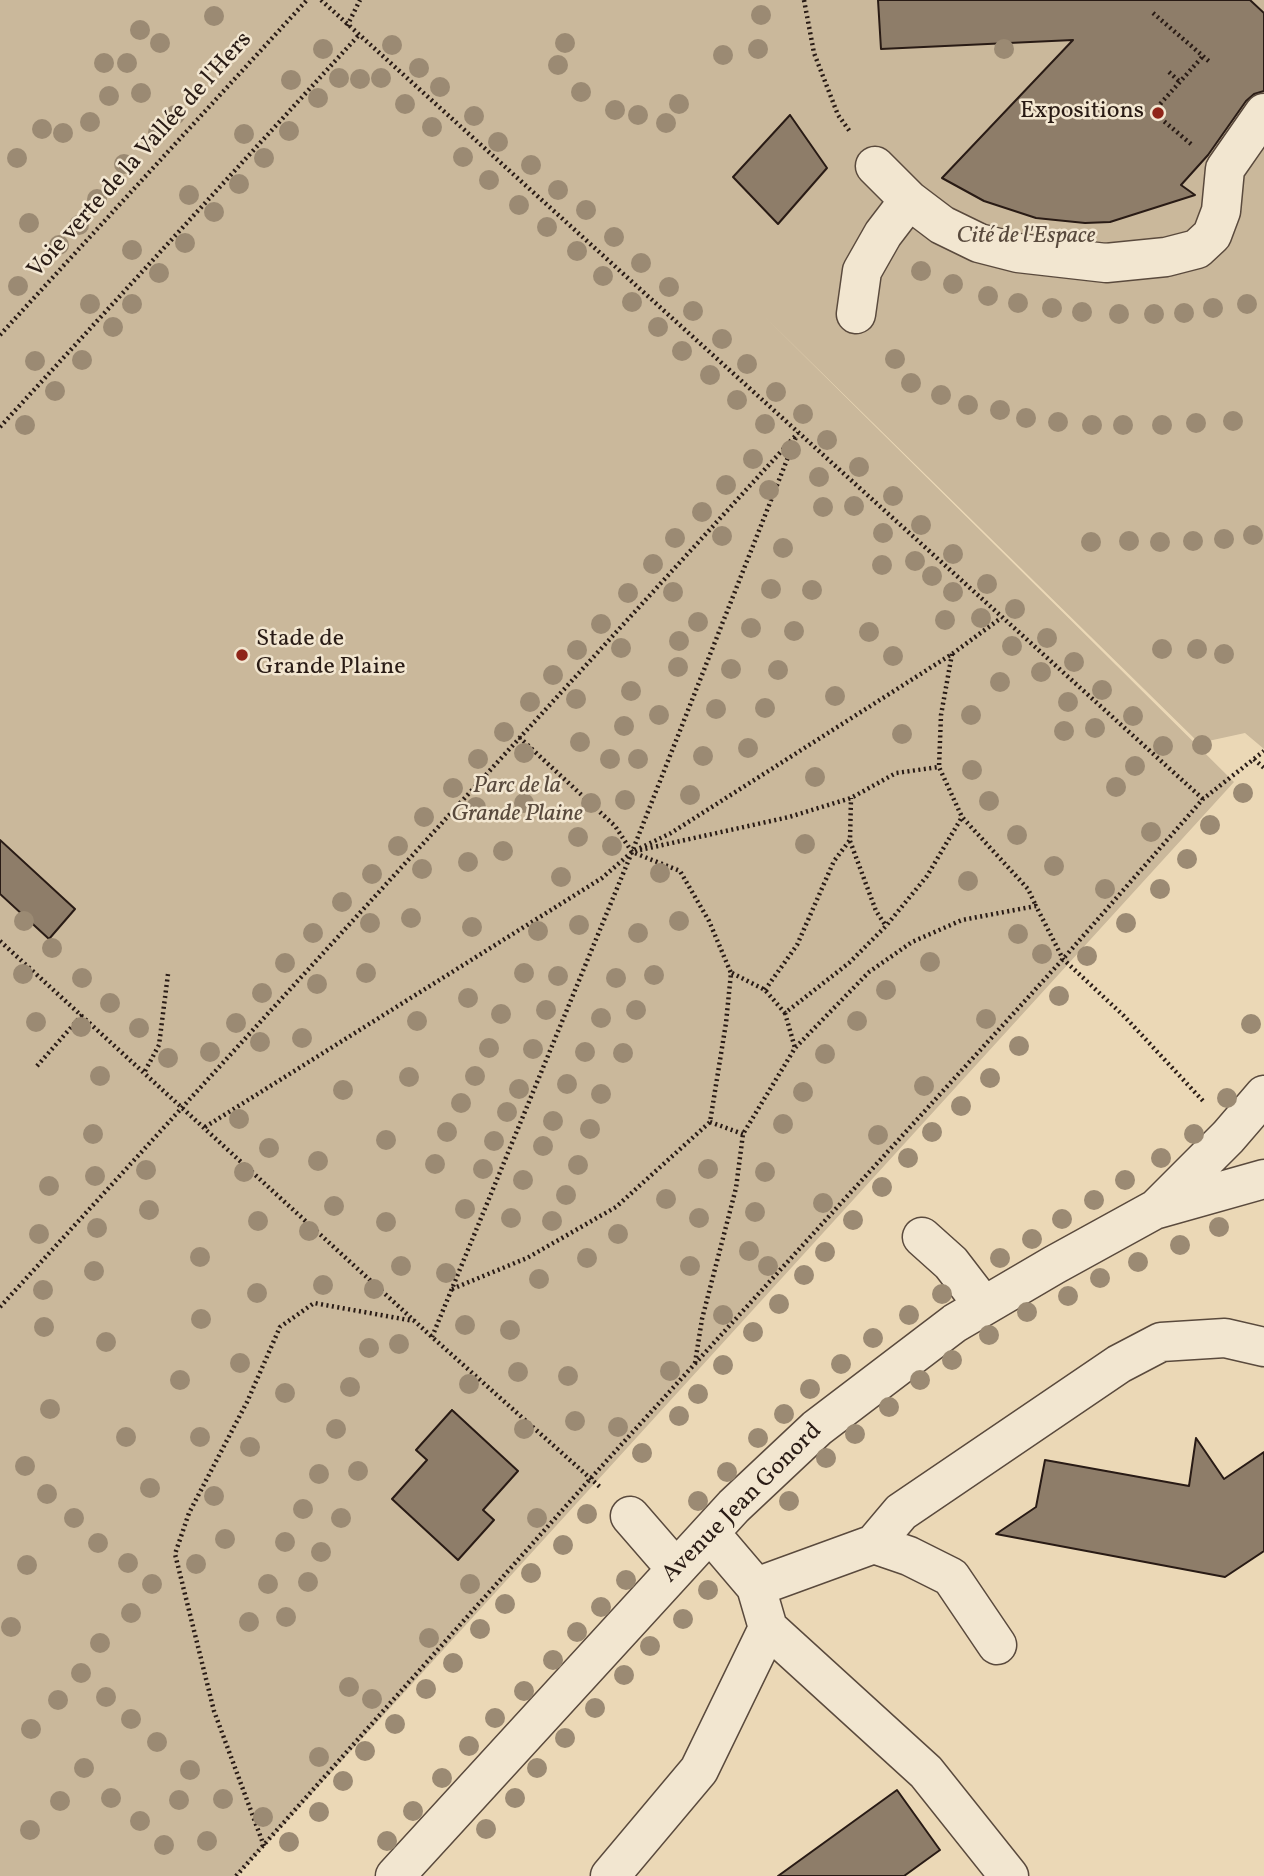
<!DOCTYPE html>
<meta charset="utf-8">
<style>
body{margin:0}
canvas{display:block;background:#ebd8b6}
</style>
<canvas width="1264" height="1876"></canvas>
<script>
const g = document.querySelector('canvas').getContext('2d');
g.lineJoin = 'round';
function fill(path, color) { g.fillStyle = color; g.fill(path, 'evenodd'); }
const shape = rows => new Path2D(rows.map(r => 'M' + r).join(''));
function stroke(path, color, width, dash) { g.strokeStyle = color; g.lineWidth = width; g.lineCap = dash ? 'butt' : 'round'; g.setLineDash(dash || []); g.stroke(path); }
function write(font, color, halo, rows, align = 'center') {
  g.font = font + ' Vollkorn,serif'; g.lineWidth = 5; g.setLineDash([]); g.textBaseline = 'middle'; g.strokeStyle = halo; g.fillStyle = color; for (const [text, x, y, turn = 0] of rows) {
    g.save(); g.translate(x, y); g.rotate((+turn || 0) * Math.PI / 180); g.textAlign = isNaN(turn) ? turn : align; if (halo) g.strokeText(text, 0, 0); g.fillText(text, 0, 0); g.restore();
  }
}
fill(shape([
 [0,0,1264,0,1264,749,1245,733,1199,743,764,316,1234,782,237,1876,0,1876]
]), '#cab89b');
const building = shape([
 [878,0,1250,0,1264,13,1264,91,1254,94,1246,101,1208,155,1181,185,1195,195,1110,222,1085,223,1036,218,984,201,942,178,1073,40,881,49,878,0],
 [790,115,827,168,778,224,733,177,790,115],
 [0,840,75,909,49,939,0,894,0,840],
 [452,1410,518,1471,483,1510,494,1520,458,1560,392,1499,427,1460,416,1450,452,1410],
 [1196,1438,1224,1479,1264,1452,1264,1551,1225,1577,996,1534,1036,1507,1045,1460,1189,1486,1196,1438],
 [897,1790,940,1850,904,1876,778,1876,897,1790]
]);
fill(building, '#8e7d69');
stroke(building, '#291b15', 2);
const minor = shape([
 [875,166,909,200],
 [856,314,862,271,883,234,909,200,942,225,979,243,1018,253,1106,263,1166,257,1197,249,1212,235,1221,211,1225,169,1264,113],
 [1158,1207,1228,1137,1264,1095],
 [922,1237,951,1263,984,1306],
 [630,1516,676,1569],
 [874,1544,901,1512,1119,1364,1161,1342,1225,1338,1264,1347],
 [756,1587,874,1544,909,1556,951,1577,997,1645],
 [768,1628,926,1772,1009,1876],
 [395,1876,734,1506,817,1428,955,1323,1054,1265,1154,1210,1264,1179],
 [610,1876,699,1770,768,1628,756,1587,710,1533]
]);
stroke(minor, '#5a4a3d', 41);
stroke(shape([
 [321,0,1203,799],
 [804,0,814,53,838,115,851,133],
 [1153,13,1211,63],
 [347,26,360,0],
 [1169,72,1180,82],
 [1191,144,1153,112,1203,56],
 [0,335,307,0],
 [0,427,358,36],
 [952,654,941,715,939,767,962,817,1028,889,1036,906],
 [1254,759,1264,768],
 [850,841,876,911,886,926],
 [640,850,789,817,851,798,896,773,939,767],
 [0,941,432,1337,600,1487],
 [732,973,765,990,785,1013,849,963,886,926,927,876,962,817],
 [765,990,797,945,834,861,850,840,851,798],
 [785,1013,795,1048],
 [37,1066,82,1015],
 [145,1071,159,1045,168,974],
 [710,1122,743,1134],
 [205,1127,602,878,632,852,671,833,952,654,1001,618],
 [452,1289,527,1258,616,1207,710,1122,726,1023,731,973,709,921,680,871,632,852,615,826,519,737],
 [0,1307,798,433],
 [432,1337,632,852,796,437],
 [695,1363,702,1319,736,1188,743,1134,795,1048,869,972,912,942,962,920,1036,906,1063,959,1124,1016,1204,1102],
 [264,1846,214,1711,175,1554,189,1513,247,1402,280,1327,314,1303,414,1321],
 [236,1876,591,1478,1063,959,1203,799,1264,751]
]), '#291b15', 4.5, [2, 3.5]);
stroke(minor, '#f2e6d0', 38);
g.fillStyle = '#9b8a73';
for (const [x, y] of [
 [761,15],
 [214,16],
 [140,30],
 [160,43],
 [565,43],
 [392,45],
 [323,49],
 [758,49],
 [1004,49],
 [723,55],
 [104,63],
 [127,63],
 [558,65],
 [419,68],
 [339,78],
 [381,78],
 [360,79],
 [291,80],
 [440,87],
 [581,92],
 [141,93],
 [109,96],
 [318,98],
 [405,104],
 [679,104],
 [615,110],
 [175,115],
 [638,115],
 [474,116],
 [90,122],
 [666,123],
 [432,127],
 [42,129],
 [289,131],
 [158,132],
 [63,133],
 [244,134],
 [498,142],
 [463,157],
 [17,158],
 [264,158],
 [124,164],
 [531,165],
 [489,180],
 [239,184],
 [558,190],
 [189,195],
 [97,199],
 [519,205],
 [586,210],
 [214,212],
 [29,223],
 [79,225],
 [547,227],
 [614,237],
 [185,243],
 [59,245],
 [132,250],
 [577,251],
 [641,263],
 [921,271],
 [159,273],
 [603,276],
 [953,284],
 [18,286],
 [669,287],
 [988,296],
 [632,302],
 [1018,303],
 [90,304],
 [132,304],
 [1247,304],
 [1052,308],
 [1213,308],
 [693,311],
 [1082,312],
 [1184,313],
 [1119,314],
 [1154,314],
 [113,327],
 [658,327],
 [722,339],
 [682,351],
 [895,359],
 [82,360],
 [35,361],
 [747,364],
 [710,375],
 [911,383],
 [55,391],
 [776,392],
 [941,395],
 [737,400],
 [968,405],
 [1000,410],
 [803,414],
 [1026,418],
 [1233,421],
 [1058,422],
 [1196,423],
 [765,424],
 [25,425],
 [1092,425],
 [1123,425],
 [1162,425],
 [827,440],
 [791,450],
 [753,459],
 [859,467],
 [819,477],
 [726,485],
 [769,490],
 [893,496],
 [854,506],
 [823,507],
 [702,512],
 [921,525],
 [883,533],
 [1253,535],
 [722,536],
 [675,538],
 [1224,539],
 [1129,541],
 [1193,541],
 [1091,542],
 [1160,542],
 [783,548],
 [953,554],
 [915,561],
 [653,564],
 [882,565],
 [932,576],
 [987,584],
 [771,589],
 [812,590],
 [673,592],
 [953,592],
 [628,593],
 [1015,609],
 [981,618],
 [945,620],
 [698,622],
 [601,624],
 [751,628],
 [794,631],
 [869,632],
 [1047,638],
 [679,641],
 [1012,646],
 [621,648],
 [1162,649],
 [1197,649],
 [577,650],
 [1224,654],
 [893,656],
 [1074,662],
 [678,667],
 [731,669],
 [778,670],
 [1041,672],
 [553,675],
 [1000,682],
 [1102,690],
 [631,691],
 [835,696],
 [576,699],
 [530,702],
 [1068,702],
 [765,708],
 [716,709],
 [659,715],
 [971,715],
 [1133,716],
 [624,726],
 [1095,728],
 [1064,731],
 [504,732],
 [902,734],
 [580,742],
 [1202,745],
 [1163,746],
 [748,748],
 [524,753],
 [703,756],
 [478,759],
 [610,759],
 [638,759],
 [1135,766],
 [972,770],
 [815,777],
 [1116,787],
 [453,788],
 [1243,793],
 [690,795],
 [625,800],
 [989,801],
 [524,803],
 [591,803],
 [476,807],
 [424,817],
 [1210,825],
 [1151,832],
 [1017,835],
 [578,837],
 [805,844],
 [398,846],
 [612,846],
 [503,851],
 [1187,859],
 [468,862],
 [1054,866],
 [422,869],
 [660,873],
 [372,874],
 [561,877],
 [968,881],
 [1105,889],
 [1160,889],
 [342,902],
 [411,918],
 [24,921],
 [679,921],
 [370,923],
 [1126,923],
 [579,925],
 [472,927],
 [538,931],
 [313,933],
 [638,933],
 [1018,934],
 [52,948],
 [1042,954],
 [1087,956],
 [930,962],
 [285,963],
 [366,973],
 [524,973],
 [23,974],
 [654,975],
 [558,976],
 [82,978],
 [616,978],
 [317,984],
 [886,990],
 [262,993],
 [1059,996],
 [468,998],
 [110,1003],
 [546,1010],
 [636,1010],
 [501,1014],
 [601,1018],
 [986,1019],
 [417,1021],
 [857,1021],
 [36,1022],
 [236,1023],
 [1251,1024],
 [81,1027],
 [139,1028],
 [302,1038],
 [260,1042],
 [1019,1046],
 [489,1048],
 [533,1049],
 [210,1052],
 [585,1052],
 [623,1053],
 [825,1054],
 [168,1058],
 [100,1076],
 [475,1076],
 [409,1077],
 [990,1078],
 [567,1084],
 [924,1086],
 [519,1089],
 [343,1090],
 [803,1092],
 [601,1094],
 [1227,1098],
 [461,1103],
 [961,1106],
 [507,1112],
 [239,1119],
 [553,1121],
 [783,1124],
 [590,1129],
 [447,1132],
 [932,1132],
 [93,1134],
 [1194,1134],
 [878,1135],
 [386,1140],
 [494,1141],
 [543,1146],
 [269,1148],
 [908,1158],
 [1161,1158],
 [318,1161],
 [435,1164],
 [578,1165],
 [483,1169],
 [708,1169],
 [146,1170],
 [244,1172],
 [765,1172],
 [95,1176],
 [523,1180],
 [1125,1180],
 [49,1186],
 [882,1187],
 [566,1195],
 [666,1199],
 [1094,1200],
 [823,1203],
 [334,1206],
 [465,1209],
 [149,1210],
 [755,1212],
 [511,1218],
 [699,1218],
 [1062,1219],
 [853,1220],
 [258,1221],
 [552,1221],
 [386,1222],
 [1219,1227],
 [97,1228],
 [309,1231],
 [39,1234],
 [618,1234],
 [1032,1239],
 [1180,1245],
 [749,1251],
 [825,1252],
 [200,1257],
 [587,1258],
 [1000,1258],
 [1138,1262],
 [401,1266],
 [690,1266],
 [768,1266],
 [94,1271],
 [446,1273],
 [804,1275],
 [1100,1278],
 [539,1279],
 [323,1285],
 [374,1289],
 [43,1290],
 [257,1293],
 [942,1294],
 [1068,1296],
 [779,1304],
 [1027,1312],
 [723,1315],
 [909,1315],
 [201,1319],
 [465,1325],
 [44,1327],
 [510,1330],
 [753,1332],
 [989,1335],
 [873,1338],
 [106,1342],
 [399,1344],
 [369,1348],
 [952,1360],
 [240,1363],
 [841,1364],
 [723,1365],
 [670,1371],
 [518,1372],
 [568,1376],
 [180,1380],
 [920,1380],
 [469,1384],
 [350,1387],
 [810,1389],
 [285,1393],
 [698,1394],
 [889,1407],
 [50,1409],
 [784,1414],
 [679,1416],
 [575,1421],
 [618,1427],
 [336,1429],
 [524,1429],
 [855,1434],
 [126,1437],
 [200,1437],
 [758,1438],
 [250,1447],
 [642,1453],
 [826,1458],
 [25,1466],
 [358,1471],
 [727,1472],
 [319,1474],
 [150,1488],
 [47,1494],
 [214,1496],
 [698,1501],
 [789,1501],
 [303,1509],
 [587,1514],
 [74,1518],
 [341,1518],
 [537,1518],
 [225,1539],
 [285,1542],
 [98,1543],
 [563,1545],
 [321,1552],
 [128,1563],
 [196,1564],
 [27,1565],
 [531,1573],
 [626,1580],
 [308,1582],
 [152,1584],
 [268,1584],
 [470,1584],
 [708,1590],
 [505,1604],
 [601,1607],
 [131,1613],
 [286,1617],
 [683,1619],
 [249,1622],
 [11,1627],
 [480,1629],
 [577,1632],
 [429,1638],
 [100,1643],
 [650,1646],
 [553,1660],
 [453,1663],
 [81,1673],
 [624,1675],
 [349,1687],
 [426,1689],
 [524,1691],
 [106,1697],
 [372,1699],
 [58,1700],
 [595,1708],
 [495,1718],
 [131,1719],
 [395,1724],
 [31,1729],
 [565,1738],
 [157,1742],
 [469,1746],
 [365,1751],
 [319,1757],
 [84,1768],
 [537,1768],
 [190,1770],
 [442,1778],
 [343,1781],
 [111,1798],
 [515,1798],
 [223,1799],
 [179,1800],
 [60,1801],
 [413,1811],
 [319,1812],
 [263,1817],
 [140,1821],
 [486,1829],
 [30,1830],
 [207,1841],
 [387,1841],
 [289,1842],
 [164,1845]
]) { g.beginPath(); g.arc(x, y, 10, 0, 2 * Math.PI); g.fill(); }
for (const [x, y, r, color] of [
 [1158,113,7,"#8f2418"],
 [242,655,7,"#8f2418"]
]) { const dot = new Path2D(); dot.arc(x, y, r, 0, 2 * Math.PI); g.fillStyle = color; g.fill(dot); stroke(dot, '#f2e6d0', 2.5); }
write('24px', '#291b15', '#f2e6d0', [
 ["Expositions",1144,113],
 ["Stade de",256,641,"left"],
 ["Grande Plaine",256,669,"left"]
], 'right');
write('24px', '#291b15', '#f2e6d0', [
 ["Voie verte de la Vallée de l'Hers",141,156,-48],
 ["Avenue Jean Gonord",743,1504,-45]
]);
write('italic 24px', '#594a3d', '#f2e6d0', [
 ["Cité de l'Espace",1026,238],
 ["Parc de la",517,788],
 ["Grande Plaine",517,816]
]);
</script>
